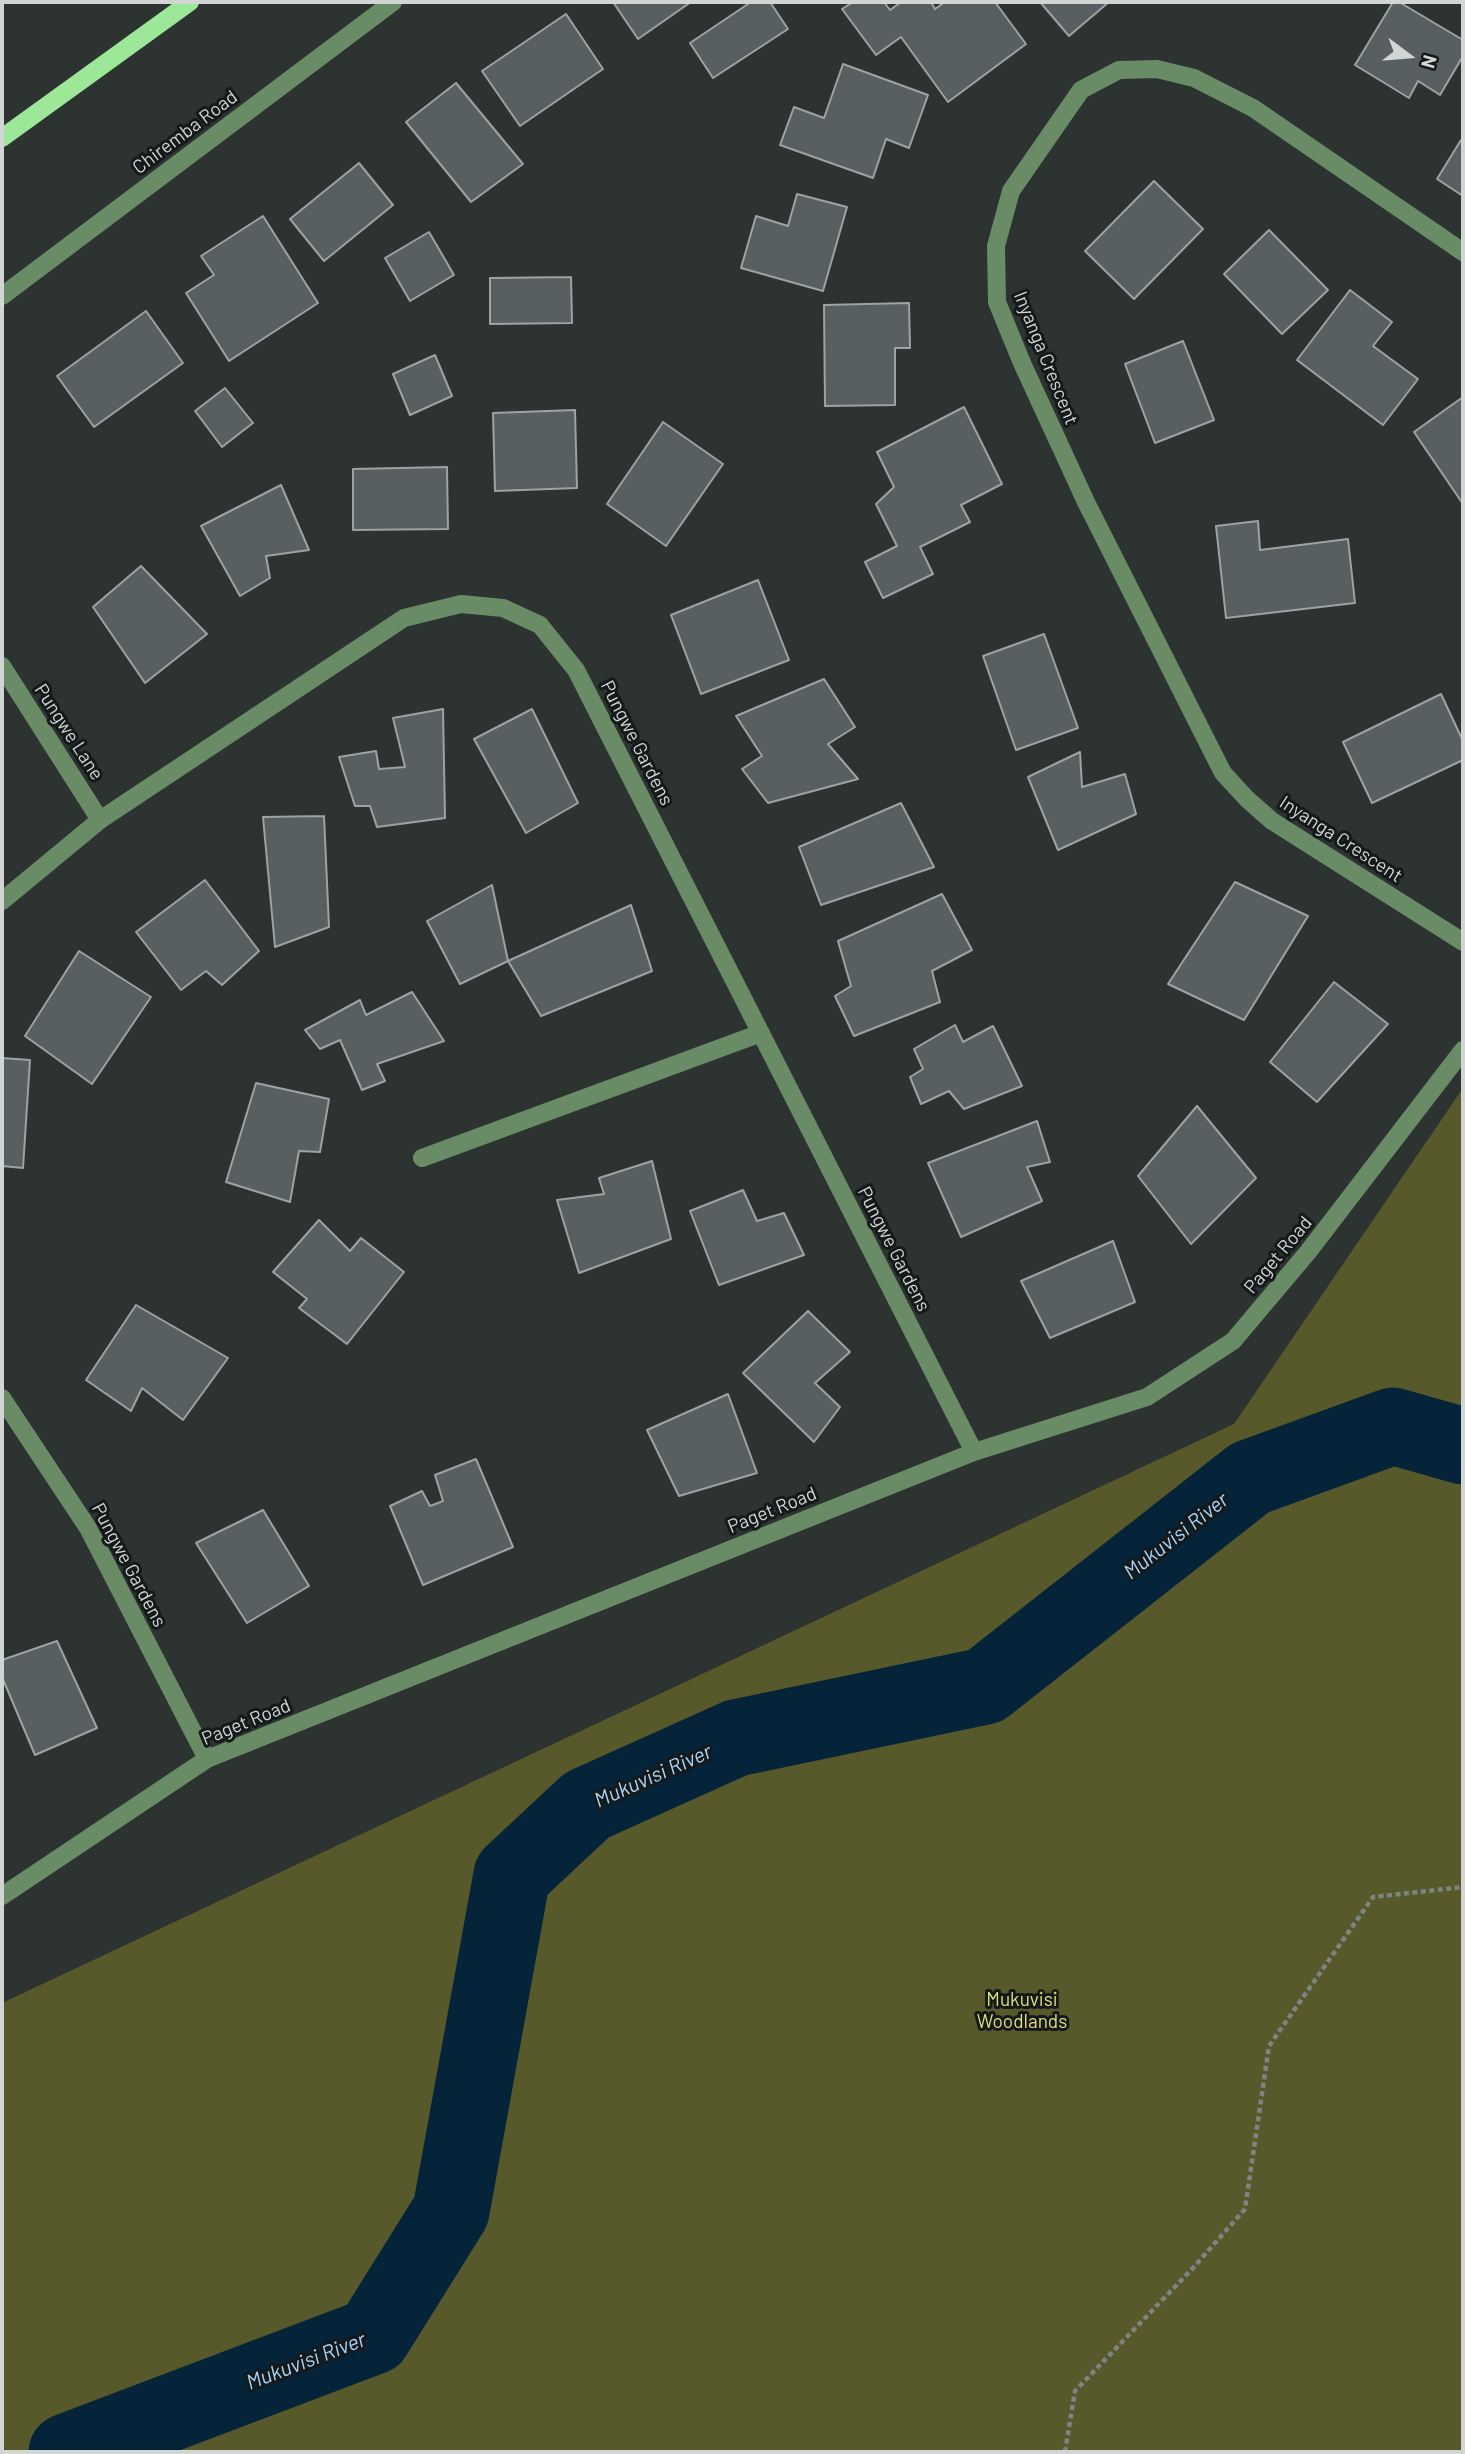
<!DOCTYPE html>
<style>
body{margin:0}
#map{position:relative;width:1465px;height:2454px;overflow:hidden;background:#2c3331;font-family:Barlow,sans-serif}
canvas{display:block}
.frame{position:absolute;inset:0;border:4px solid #d1d5d4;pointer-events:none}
.north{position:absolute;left:1374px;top:21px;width:70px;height:70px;-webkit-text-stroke:5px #161919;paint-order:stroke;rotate:106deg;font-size:19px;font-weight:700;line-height:28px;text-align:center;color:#d1d5d4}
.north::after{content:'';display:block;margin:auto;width:24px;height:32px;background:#d1d5d4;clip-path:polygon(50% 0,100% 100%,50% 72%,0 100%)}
</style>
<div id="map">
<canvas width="1465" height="2454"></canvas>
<div class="frame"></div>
<div class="north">N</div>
</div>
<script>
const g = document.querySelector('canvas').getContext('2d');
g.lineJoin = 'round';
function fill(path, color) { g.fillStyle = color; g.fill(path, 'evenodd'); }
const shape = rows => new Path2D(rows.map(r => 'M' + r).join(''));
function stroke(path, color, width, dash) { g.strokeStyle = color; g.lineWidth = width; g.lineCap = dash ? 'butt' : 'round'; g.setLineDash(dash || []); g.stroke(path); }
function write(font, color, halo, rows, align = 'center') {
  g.font = font + ' Barlow,sans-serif'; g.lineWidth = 6; g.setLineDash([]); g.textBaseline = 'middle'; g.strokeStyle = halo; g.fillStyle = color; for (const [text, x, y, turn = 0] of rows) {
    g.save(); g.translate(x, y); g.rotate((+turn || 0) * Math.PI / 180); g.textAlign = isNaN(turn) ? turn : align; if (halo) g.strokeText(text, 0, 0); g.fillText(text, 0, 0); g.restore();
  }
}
fill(shape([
 [1463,1088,1463,2452,2,2452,2,2003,1234,1424]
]), '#58592a');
stroke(shape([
 [67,2452,373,2336,451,2211,512,1875,587,1805,736,1738,985,1686,1250,1478,1393,1426,1463,1446]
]), '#05243a', 77);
const building = shape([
 [613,2,691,2,638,39,613,2],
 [751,2,770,2,788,29,713,78,690,43,751,2],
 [853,2,884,2,890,10,901,2,931,2,935,9,945,2,995,2,1026,44,948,102,901,37,876,55,842,9,853,2],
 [1040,2,1109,2,1069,36,1040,2],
 [1393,2,1399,2,1463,40,1463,56,1440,95,1418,81,1409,98,1355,65,1393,2],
 [566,14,603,69,520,126,482,71,566,14],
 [843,64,928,95,909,148,886,139,873,178,780,145,794,107,824,118,843,64],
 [456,83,523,164,471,202,406,122,456,83],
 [1461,140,1463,142,1463,196,1437,179,1461,140],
 [359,163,393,205,324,261,290,219,359,163],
 [1154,181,1203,229,1134,299,1085,251,1154,181],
 [797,194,847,207,823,291,741,268,756,216,788,226,797,194],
 [263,216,318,303,229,361,186,293,214,275,201,256,263,216],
 [1269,230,1328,290,1282,334,1224,274,1269,230],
 [429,232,454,275,410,301,385,258,429,232],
 [571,277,572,323,490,324,490,278,571,277],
 [1350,290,1392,322,1373,346,1418,379,1383,425,1297,360,1350,290],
 [909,303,910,348,895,348,895,405,825,406,824,305,909,303],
 [146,311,183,363,94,427,57,376,146,311],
 [1183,341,1214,420,1155,443,1125,364,1183,341],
 [435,355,452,396,410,415,393,374,435,355],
 [225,388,253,423,222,447,195,411,225,388],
 [1463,397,1463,504,1414,432,1463,397],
 [964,407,1002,484,961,505,970,522,920,547,933,574,883,598,865,562,897,546,876,504,894,487,877,452,964,407],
 [575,410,577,488,495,491,493,413,575,410],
 [663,422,723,464,666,546,607,504,663,422],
 [447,467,448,529,353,530,353,469,447,467],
 [281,485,309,550,266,556,270,578,240,596,201,526,281,485],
 [1258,521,1260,550,1348,539,1355,603,1226,618,1216,526,1258,521],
 [141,566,207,634,145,683,93,607,141,566],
 [758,580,789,660,701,694,671,615,758,580],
 [1044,634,1078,728,1016,750,983,656,1044,634],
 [824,679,855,727,828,744,858,779,768,803,742,769,762,756,736,716,824,679],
 [1441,694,1463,741,1463,760,1372,803,1343,742,1441,694],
 [443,709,445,818,377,827,370,806,355,806,339,757,376,751,379,769,405,767,393,718,443,709],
 [532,709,578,803,526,833,474,739,532,709],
 [1080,752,1082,787,1125,774,1136,814,1058,850,1028,777,1080,752],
 [901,803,934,867,821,905,799,847,901,803],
 [324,816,329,927,275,947,263,817,324,816],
 [205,880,259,951,222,985,206,971,181,990,136,932,205,880],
 [1235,882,1308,916,1244,1020,1168,984,1235,882],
 [492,885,508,961,460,984,427,921,492,885],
 [942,894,972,950,932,971,940,1002,854,1036,835,996,851,986,838,941,942,894],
 [631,905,652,971,541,1016,508,961,631,905],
 [79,951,151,997,92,1084,25,1036,79,951],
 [1334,982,1388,1024,1317,1102,1270,1062,1334,982],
 [412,992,444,1041,377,1064,385,1081,362,1090,340,1040,320,1049,305,1030,360,1000,366,1015,412,992],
 [955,1025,963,1042,993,1026,1022,1086,964,1109,949,1091,921,1104,910,1077,923,1069,914,1049,955,1025],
 [2,1058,30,1060,23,1168,2,1166,2,1058],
 [256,1083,329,1099,320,1152,299,1151,290,1202,226,1182,256,1083],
 [1197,1106,1256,1178,1191,1244,1138,1176,1197,1106],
 [1037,1121,1050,1162,1027,1167,1042,1201,961,1237,928,1163,1037,1121],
 [652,1161,671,1239,579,1273,557,1200,604,1194,599,1178,652,1161],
 [743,1190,757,1221,784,1213,804,1255,719,1285,690,1211,743,1190],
 [319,1220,350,1251,361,1238,404,1272,347,1344,299,1308,307,1299,273,1272,319,1220],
 [1113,1241,1135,1302,1050,1338,1021,1281,1113,1241],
 [136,1305,228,1358,183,1420,142,1388,131,1411,86,1380,136,1305],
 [808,1311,850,1352,815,1383,840,1407,814,1442,743,1373,808,1311],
 [728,1394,757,1473,679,1496,647,1430,728,1394],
 [476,1459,513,1547,423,1585,390,1506,422,1491,430,1506,443,1501,435,1475,476,1459],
 [263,1510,309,1586,247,1623,196,1543,263,1510],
 [57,1641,97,1728,35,1755,2,1677,2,1660,57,1641]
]);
fill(building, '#585f61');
stroke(building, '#9ba3a5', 2);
stroke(shape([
 [1065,2452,1075,2391,1193,2268,1245,2209,1269,2046,1373,1897,1463,1887]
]), '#7e8482', 4.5, [5, 3.5]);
stroke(shape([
 [1463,252,1253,108,1194,78,1157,69,1119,70,1081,90,1011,191,996,246,997,302,1022,363,1086,502,1223,773,1247,799,1272,821,1463,942],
 [2,296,393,2],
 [2,666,100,820],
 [2,901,100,820,404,618,461,604,503,608,540,625,576,670,974,1452],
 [422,1158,761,1033],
 [2,1398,88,1528,207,1759],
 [2,1896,207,1759,974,1452,1147,1397,1233,1341,1308,1252,1463,1050]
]), '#698c66', 18);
stroke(shape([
 [2,138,190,2]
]), '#9de799', 18);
write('19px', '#d1d5d4', '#161919', [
 ["Chiremba Road",185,132,-37],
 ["Inyanga Crescent",1046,358,68],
 ["Pungwe Lane",69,732,57],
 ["Pungwe Gardens",637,743,63],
 ["Inyanga Crescent",1341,839,33],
 ["Pungwe Gardens",894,1249,63],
 ["Paget Road",1278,1255,-50],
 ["Paget Road",772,1510,-22],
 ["Pungwe Gardens",129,1565,62],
 ["Paget Road",246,1722,-22]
]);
write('19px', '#dedf7d', '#161919', [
 ["Mukuvisi",1022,2000],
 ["Woodlands",1022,2022]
]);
write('italic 21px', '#a6d5fc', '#161919', [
 ["Mukuvisi River",1176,1536,-38],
 ["Mukuvisi River",653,1776,-24],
 ["Mukuvisi River",306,2361,-21]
]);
</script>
